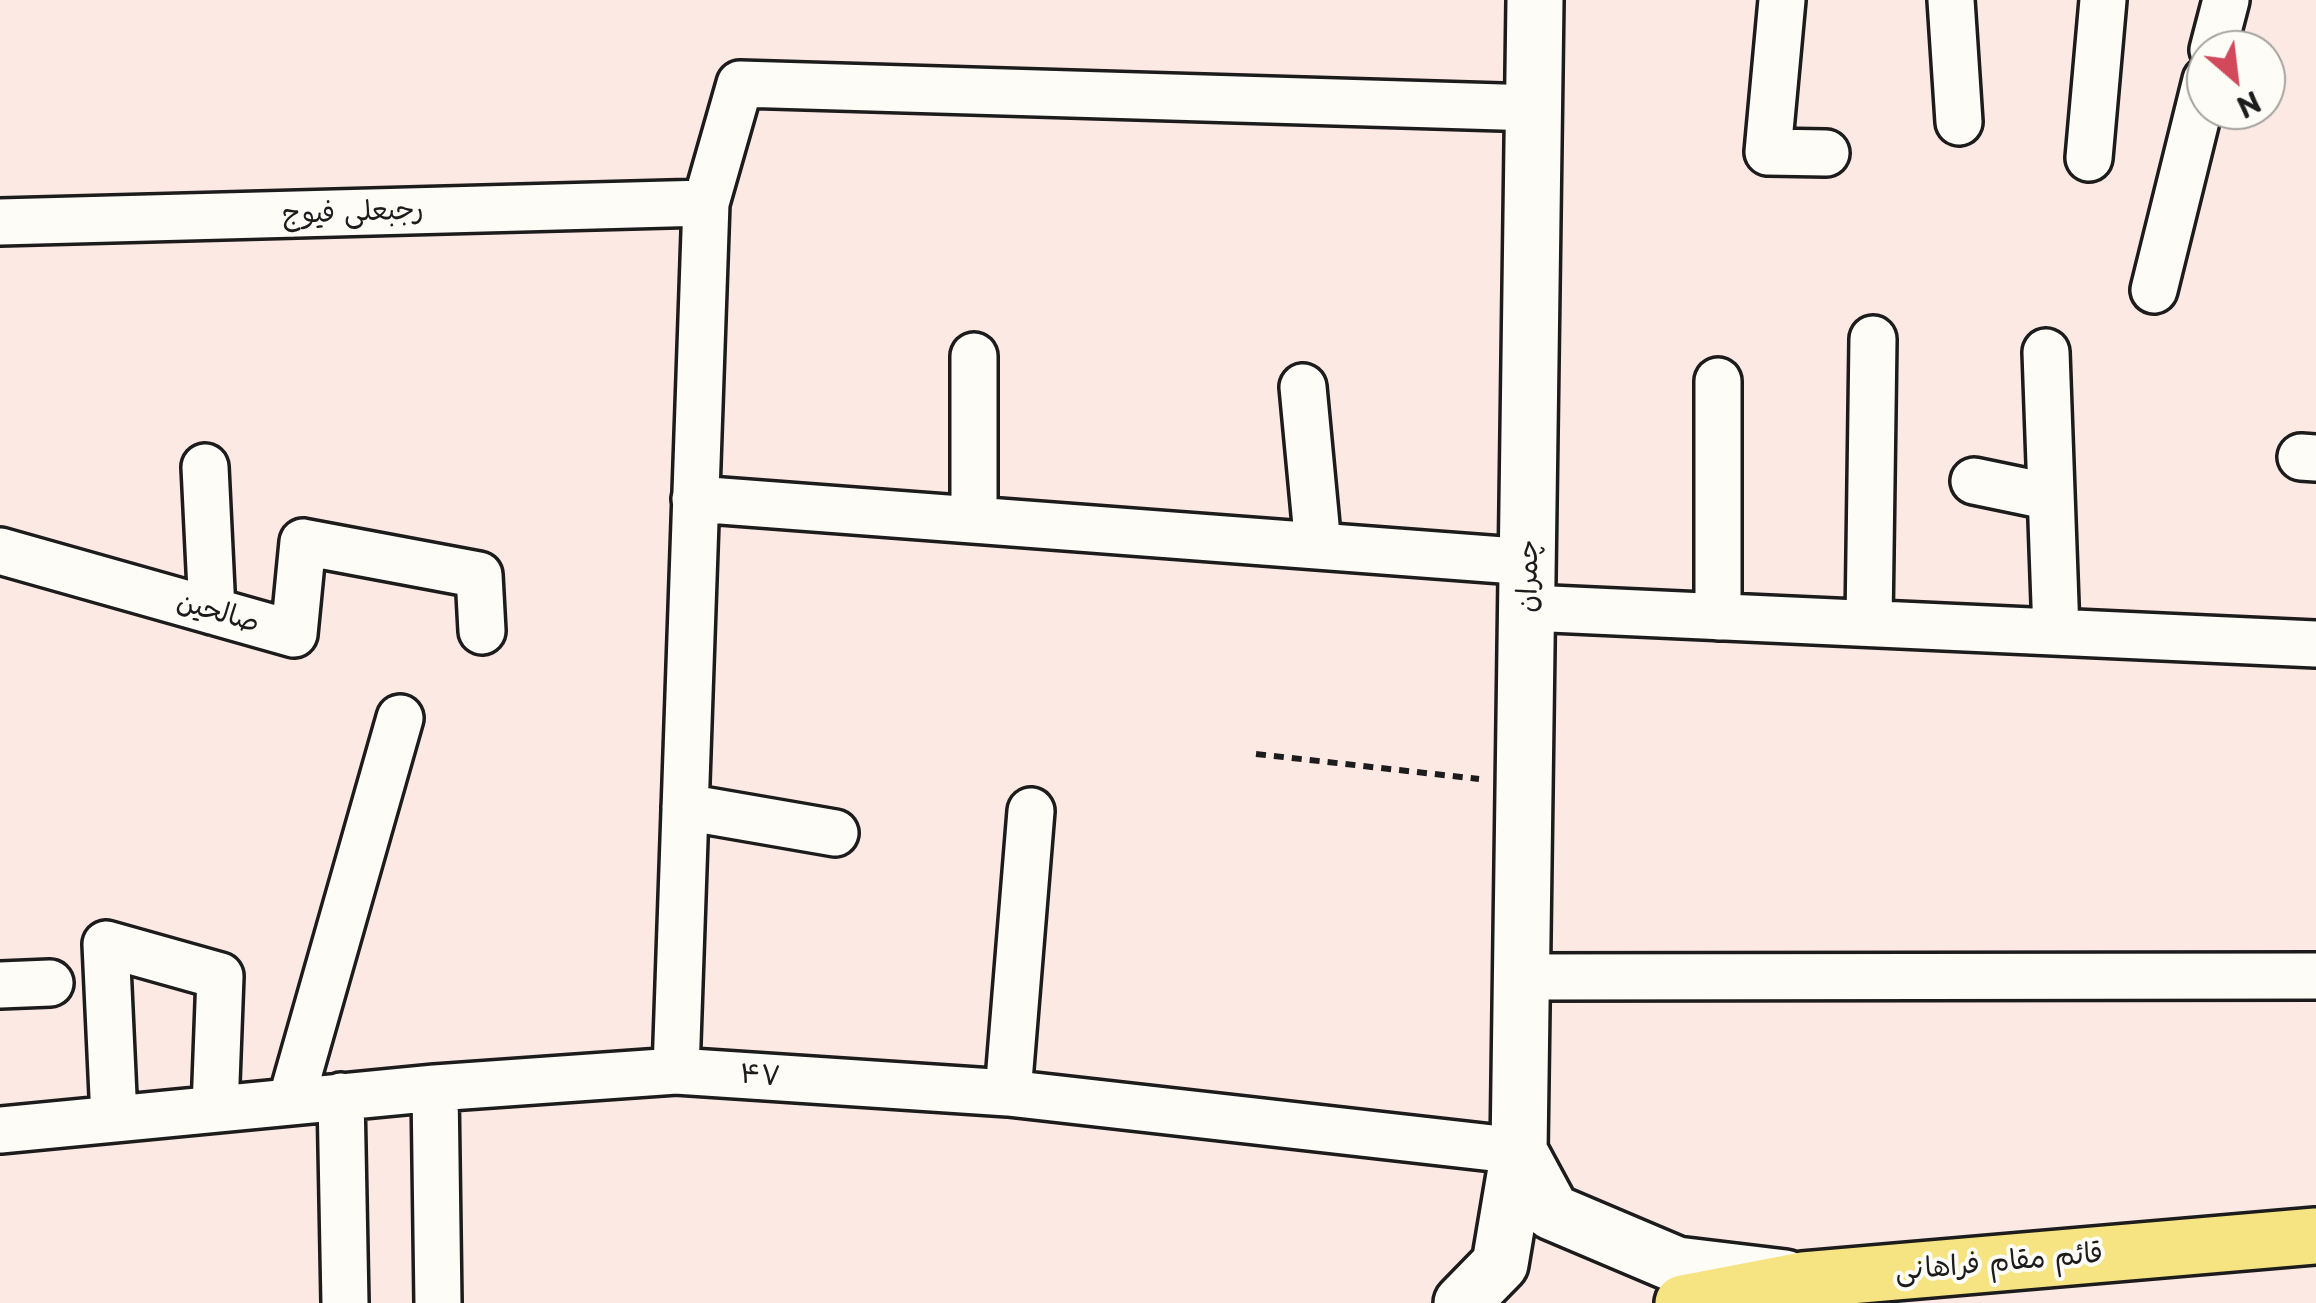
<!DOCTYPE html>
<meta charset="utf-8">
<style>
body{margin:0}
#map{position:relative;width:2316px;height:1303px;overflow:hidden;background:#fce9e4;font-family:"Playpen Sans",sans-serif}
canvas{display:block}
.north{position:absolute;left:2186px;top:30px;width:100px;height:100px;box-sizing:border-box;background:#fdfcf7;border:2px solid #a3a29f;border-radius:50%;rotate:152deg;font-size:28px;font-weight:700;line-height:40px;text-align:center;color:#1c1c1c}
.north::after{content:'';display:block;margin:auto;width:35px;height:45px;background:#d1495b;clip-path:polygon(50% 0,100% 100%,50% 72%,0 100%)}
</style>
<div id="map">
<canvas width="2316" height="1303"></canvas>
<div class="north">N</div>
</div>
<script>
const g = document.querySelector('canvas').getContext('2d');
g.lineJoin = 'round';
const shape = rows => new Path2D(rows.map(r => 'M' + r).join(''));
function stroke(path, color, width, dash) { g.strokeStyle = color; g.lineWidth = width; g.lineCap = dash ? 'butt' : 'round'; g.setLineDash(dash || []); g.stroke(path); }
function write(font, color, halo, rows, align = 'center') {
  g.font = font + ' "Playpen Sans","Playpen Sans Arabic",sans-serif'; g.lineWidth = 8; g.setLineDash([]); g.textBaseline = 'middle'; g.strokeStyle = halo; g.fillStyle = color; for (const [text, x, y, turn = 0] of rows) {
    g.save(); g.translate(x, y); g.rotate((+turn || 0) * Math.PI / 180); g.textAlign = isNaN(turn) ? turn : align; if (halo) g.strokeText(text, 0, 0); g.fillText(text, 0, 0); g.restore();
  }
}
const street = shape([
 [1782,0,1768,152,1826,153],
 [1951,0,1959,122],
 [2213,50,2226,0],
 [2089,158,2103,0],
 [0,222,706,203],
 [2154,290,2206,80],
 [2046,352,2056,632],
 [1718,381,1718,617],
 [1303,387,1318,546],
 [2301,457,2316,458],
 [205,467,212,611],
 [1974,481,2051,497],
 [695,499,1529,562],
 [974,520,974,356],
 [0,551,294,634,303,542,479,575,482,631],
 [1529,608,2316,644],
 [1869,623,1873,339],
 [685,807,835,833],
 [1524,977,2316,976],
 [0,985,50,983],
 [676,1071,706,203,740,84,1535,108],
 [435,1088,438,1303],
 [1008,1093,1031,811],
 [341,1096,345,1303],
 [291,1101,400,718],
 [114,1118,106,944,220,976,215,1109],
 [0,1130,435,1088,676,1071,1008,1093,1519,1151]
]);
const secondary = shape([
 [1519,1151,1535,0],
 [1462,1303,1500,1264,1519,1151,1552,1212,1677,1265,1785,1278]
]);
const primary = shape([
 [1683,1303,1803,1280,2316,1236]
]);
stroke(street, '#1c1c1c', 52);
stroke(secondary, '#1c1c1c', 62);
stroke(primary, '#1c1c1c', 62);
stroke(shape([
 [1256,754,1479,779]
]), '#1c1c1c', 6, [10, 8]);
stroke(street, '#fdfcf7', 45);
stroke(secondary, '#fdfcf7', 55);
stroke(primary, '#f6e381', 55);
write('28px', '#1c1c1c', '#fdfcf7', [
 ["رجبعلی فیوج",353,213,-2],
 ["چمران",1529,576,-89],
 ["صالحین",218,613,16],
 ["۴۷",760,1076,4],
 ["قائم مقام فراهانی",1999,1263,-5]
]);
</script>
